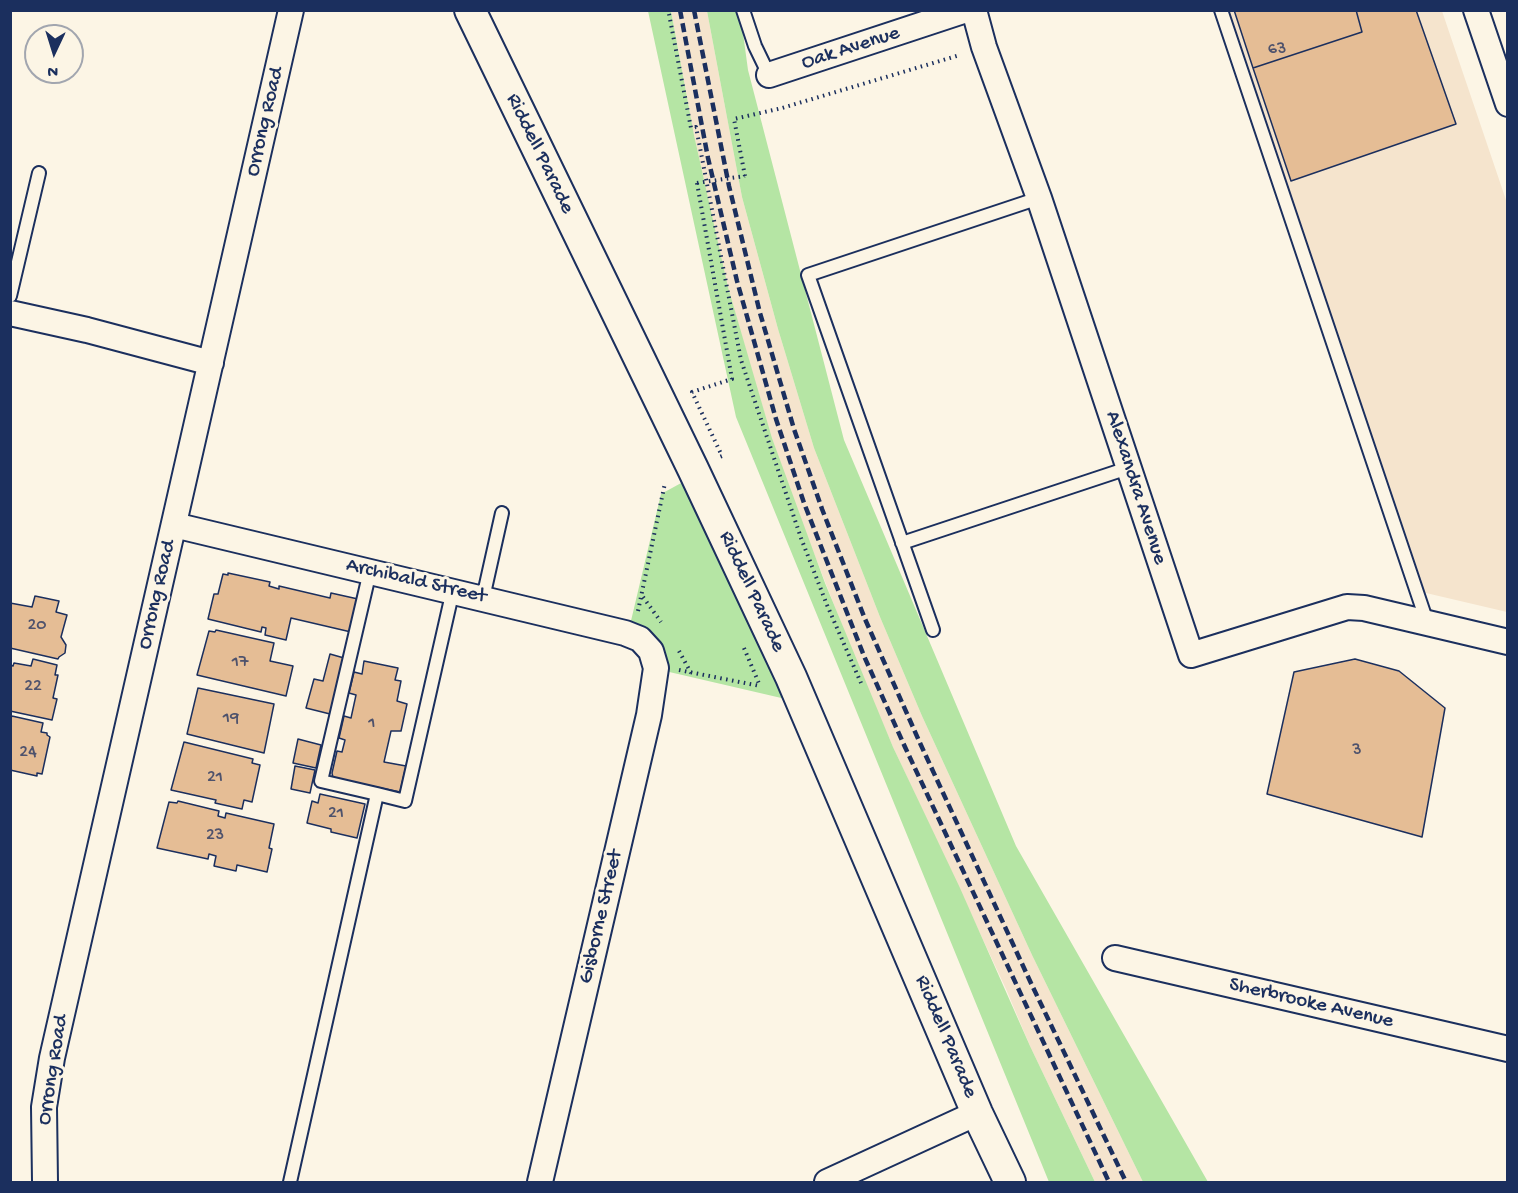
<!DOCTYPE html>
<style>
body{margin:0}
#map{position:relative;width:1518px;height:1193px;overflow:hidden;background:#fcf5e5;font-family:"Gochi Hand",sans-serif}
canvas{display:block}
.frame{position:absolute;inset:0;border:12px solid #1b2f5e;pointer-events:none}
.north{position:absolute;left:24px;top:24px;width:60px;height:60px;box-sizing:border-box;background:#fcf5e5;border:2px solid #a2a6af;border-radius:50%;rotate:184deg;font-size:16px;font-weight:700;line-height:24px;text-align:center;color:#1b2f5e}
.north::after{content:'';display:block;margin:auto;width:21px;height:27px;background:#1b2f5e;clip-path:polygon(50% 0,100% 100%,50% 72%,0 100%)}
</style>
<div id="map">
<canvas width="1518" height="1193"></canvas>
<div class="frame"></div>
<div class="north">N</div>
</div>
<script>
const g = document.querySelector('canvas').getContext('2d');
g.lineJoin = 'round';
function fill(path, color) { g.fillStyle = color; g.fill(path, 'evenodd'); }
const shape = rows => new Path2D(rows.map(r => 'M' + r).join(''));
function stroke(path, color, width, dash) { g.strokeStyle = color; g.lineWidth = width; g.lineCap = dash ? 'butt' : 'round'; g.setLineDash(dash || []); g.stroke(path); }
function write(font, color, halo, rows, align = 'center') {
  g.font = font + ' "Gochi Hand",sans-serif'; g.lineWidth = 6; g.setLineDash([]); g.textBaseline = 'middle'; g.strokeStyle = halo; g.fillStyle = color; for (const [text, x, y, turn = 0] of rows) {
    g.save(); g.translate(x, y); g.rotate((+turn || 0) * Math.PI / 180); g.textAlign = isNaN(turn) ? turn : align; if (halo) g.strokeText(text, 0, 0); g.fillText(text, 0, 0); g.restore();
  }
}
fill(shape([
 [671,11,707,11,742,197,778,329,814,448,880,617,922,716,1032,955,1143,1182,1095,1182,1030,1046,1006,989,893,747,860,671,795,505,772,438,752,372,728,287,714,226,694,135],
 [1216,11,1442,11,1507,203,1507,612,1409,589]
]), '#f5e4cd');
fill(shape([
 [648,11,671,11,694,135,728,287,772,438,825,583,893,747,960,888,1030,1046,1095,1182,1049,1182,736,417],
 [707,11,740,11,748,70,844,440,1016,846,1208,1182,1143,1182,1032,955,922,716,880,617,814,448,778,329,742,197],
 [683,482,790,700,665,671,663,649,656,639,630,625,661,494]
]), '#b5e5a4');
const building = shape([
 [1234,10,1356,10,1362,32,1253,68,1234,10],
 [1356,10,1416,10,1456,124,1291,181,1253,68,1362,32,1356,10],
 [228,573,270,582,269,586,279,589,279,586,330,598,331,593,358,599,351,632,291,618,286,640,265,635,266,628,262,627,261,632,208,619,214,594,218,594,223,574,228,575,228,573],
 [35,596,59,601,56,612,67,615,61,637,66,645,65,653,59,657,58,659,10,648,10,603,32,607,35,596],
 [216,630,274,643,270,661,293,666,286,696,197,675,209,631,215,632,216,630],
 [330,654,344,658,330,714,306,708,314,679,323,681,330,654],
 [33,659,57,665,55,675,58,675,53,698,57,699,52,720,10,711,10,665,13,666,14,663,31,666,33,659],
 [1355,659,1399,671,1445,708,1422,837,1267,794,1294,672,1355,659],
 [364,661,398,668,395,680,401,681,397,701,407,704,401,731,391,731,384,762,406,766,400,792,333,778,332,773,337,751,342,752,345,740,339,738,344,716,351,718,356,695,349,693,354,672,362,674,364,661],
 [198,688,274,704,264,753,187,734,198,688],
 [12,716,43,723,41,732,47,733,47,735,50,737,42,774,37,773,37,776,10,770,10,720,12,716],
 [298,739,321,745,316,768,293,763,298,739],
 [184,742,253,759,252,763,260,765,252,802,244,800,242,809,215,803,216,800,171,790,184,742],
 [295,766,315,770,310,793,291,789,295,766],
 [320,794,365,804,357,838,331,832,331,829,307,823,312,801,318,803,320,794],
 [178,801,219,811,218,816,225,818,226,813,274,824,269,848,272,849,267,872,237,865,236,871,214,866,216,856,209,854,208,859,157,848,169,802,177,803,178,801]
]);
fill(building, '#e5bd95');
stroke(building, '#1b2f5e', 1.5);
const service = shape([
 [743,10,755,46,769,75],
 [1221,10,1427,622],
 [10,296,39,173],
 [902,543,1128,468],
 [483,598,502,513],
 [933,630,808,275,1039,198],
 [377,794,405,801,453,590],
 [290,1182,377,794,321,781,370,571]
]);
const minor = shape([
 [974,10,984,47,1039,198,1191,655,1347,607,1364,608,1508,642],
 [1476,10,1508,104],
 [769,75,966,10],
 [10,313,87,330,211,363],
 [174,525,625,633,640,639,651,651,656,668,649,715,540,1182],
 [1115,958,1508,1049],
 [45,1182,44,1107,52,1058,291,10],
 [827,1182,977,1113]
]);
const tertiary = shape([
 [470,10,693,469,791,677,977,1113,1010,1182]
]);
stroke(service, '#1b2f5e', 16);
stroke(minor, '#1b2f5e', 28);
stroke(tertiary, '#1b2f5e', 34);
stroke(shape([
 [669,14,691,128,696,127,741,360,801,538,827,605,861,683],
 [745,176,734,119,782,108,960,55],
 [697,183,732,379,692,392,722,456,717,458],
 [643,597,661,622],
 [638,611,665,483],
 [744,648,760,686],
 [679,651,691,673],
 [679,670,760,686]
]), '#1b2f5e', 4, [1.5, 4.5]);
stroke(service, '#fcf5e5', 12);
stroke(minor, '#fcf5e5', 24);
stroke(tertiary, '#fcf5e5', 30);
stroke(shape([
 [680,10,708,158,737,281,776,419,804,503,864,656,905,747,1109,1182],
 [694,10,729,186,760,313,794,429,822,509,865,619,920,743,1030,981,1126,1182]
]), '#1b2f5e', 4.5, [9, 4.5]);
stroke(shape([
 [697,183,745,176]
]), '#1b2f5e', 4, [1.5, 4.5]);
write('18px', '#4e526c', null, [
 ["63",1277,50],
 ["20",37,626],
 ["17",240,663],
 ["22",33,687],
 ["19",231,719],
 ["1",372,724],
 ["3",1357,751],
 ["24",28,753],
 ["21",215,778],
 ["21",336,814],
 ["23",215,836]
]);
write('21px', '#1b2f5e', '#fcf5e5', [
 ["Oak Avenue",851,49,-18],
 ["Orrong Road",266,122,-77],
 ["Riddell Parade",539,154,64],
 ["Alexandra Avenue",1135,488,72],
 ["Archibald Street",416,582,13],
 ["Riddell Parade",751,592,65],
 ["Orrong Road",158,595,-77],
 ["Gisborne Street",602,917,-77],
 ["Sherbrooke Avenue",1311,1004,13],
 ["Riddell Parade",945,1037,67],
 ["Orrong Road",54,1070,-81]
]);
</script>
